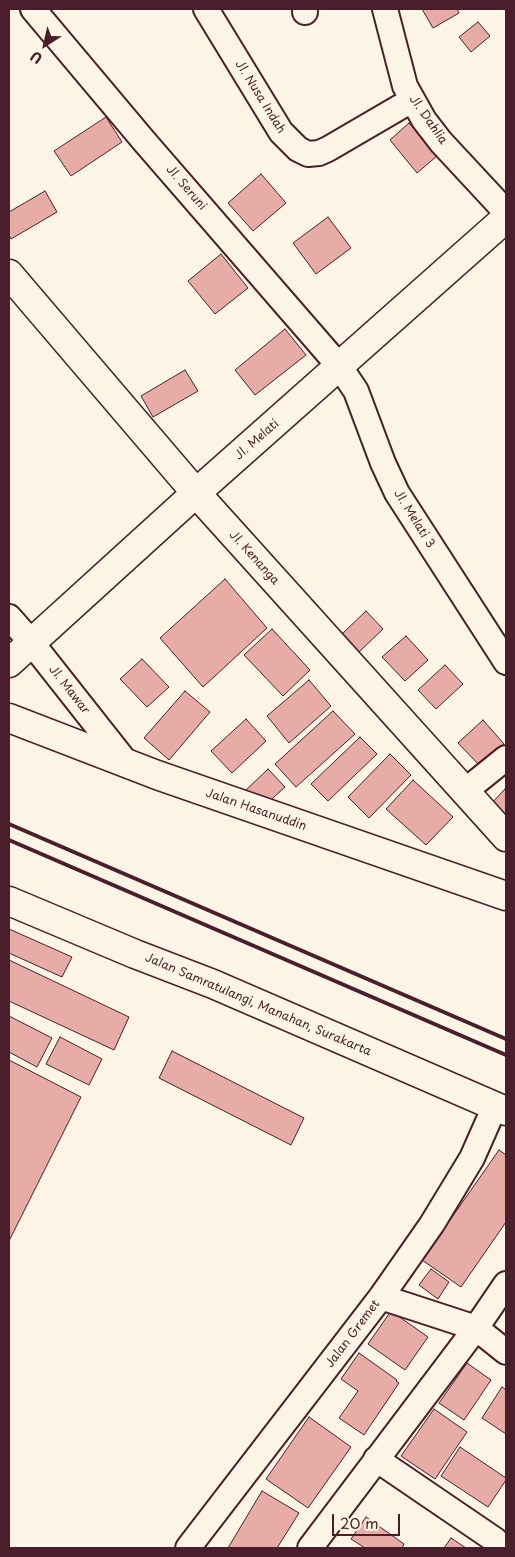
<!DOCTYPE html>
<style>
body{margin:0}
#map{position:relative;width:515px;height:1557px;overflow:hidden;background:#fcf5e5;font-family:"Playpen Sans",sans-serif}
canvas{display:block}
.frame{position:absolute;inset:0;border:10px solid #4a1f2b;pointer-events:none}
.north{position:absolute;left:20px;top:20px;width:50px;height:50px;-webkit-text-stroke:4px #fcf5e5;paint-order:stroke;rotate:215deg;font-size:14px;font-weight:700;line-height:20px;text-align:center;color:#4a1f2b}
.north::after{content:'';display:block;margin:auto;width:18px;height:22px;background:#4a1f2b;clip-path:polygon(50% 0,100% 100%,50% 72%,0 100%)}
.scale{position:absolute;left:332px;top:1514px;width:68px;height:22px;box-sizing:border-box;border:2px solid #4a1f2b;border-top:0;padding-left:6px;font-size:15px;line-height:18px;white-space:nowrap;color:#4a1f2b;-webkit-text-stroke:4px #fcf5e5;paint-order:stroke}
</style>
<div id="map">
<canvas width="515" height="1557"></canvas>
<div class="frame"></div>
<div class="north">U</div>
<div class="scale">20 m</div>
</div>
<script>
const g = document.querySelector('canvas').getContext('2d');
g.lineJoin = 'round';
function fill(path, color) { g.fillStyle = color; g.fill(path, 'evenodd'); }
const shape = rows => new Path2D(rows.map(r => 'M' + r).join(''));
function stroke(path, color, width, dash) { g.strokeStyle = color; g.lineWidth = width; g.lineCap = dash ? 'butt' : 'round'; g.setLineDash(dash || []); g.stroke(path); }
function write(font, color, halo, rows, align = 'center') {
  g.font = font + ' "Playpen Sans",sans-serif'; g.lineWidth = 4; g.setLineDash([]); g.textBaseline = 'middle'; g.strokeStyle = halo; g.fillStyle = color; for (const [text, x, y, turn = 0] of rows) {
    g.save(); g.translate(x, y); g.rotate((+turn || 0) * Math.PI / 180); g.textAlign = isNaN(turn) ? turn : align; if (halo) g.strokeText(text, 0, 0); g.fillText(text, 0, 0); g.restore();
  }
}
const building = shape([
 [422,9,457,9,459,13,433,28,422,9],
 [478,22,490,36,471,52,459,37,478,22],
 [106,117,122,142,71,176,54,151,106,117],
 [409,123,437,156,417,173,390,140,409,123],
 [261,174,286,203,253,231,228,203,261,174],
 [45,191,57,212,11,239,9,235,9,212,45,191],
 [328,217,351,248,316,274,293,243,328,217],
 [221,254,248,288,215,314,188,281,221,254],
 [285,329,306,355,255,395,235,370,285,329],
 [185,370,198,391,153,417,141,396,185,370],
 [225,579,267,628,203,687,160,638,225,579],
 [366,611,383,629,359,652,342,634,366,611],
 [272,629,310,670,283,696,244,655,272,629],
 [406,636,428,660,405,681,382,657,406,636],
 [142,659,169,687,147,707,120,679,142,659],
 [445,665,463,684,436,709,418,690,445,665],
 [309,680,331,706,289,743,267,716,309,680],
 [185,691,210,712,169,760,144,738,185,691],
 [333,711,355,734,296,787,275,764,333,711],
 [246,719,266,741,232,773,211,751,246,719],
 [483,720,504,744,480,766,458,743,483,720],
 [360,737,377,754,328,801,311,784,360,737],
 [390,754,411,775,369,818,348,797,390,754],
 [268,769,285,787,262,808,246,790,268,769],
 [413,780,453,817,426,845,386,809,413,780],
 [505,789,506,790,506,825,488,807,505,789],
 [9,929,72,957,62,977,9,953,9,929],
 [9,960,129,1017,114,1050,9,1001,9,960],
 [9,1016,52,1038,37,1067,9,1052,9,1016],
 [60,1037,102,1059,89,1085,46,1064,60,1037],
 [172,1051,304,1118,291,1145,159,1078,172,1051],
 [9,1060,81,1097,9,1241,9,1060],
 [499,1150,506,1155,506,1222,461,1287,422,1260,499,1150],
 [431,1269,449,1282,438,1299,419,1285,431,1269],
 [391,1311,428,1337,405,1370,368,1344,391,1311],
 [359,1353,397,1380,396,1381,399,1383,364,1435,339,1418,358,1391,341,1379,359,1353],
 [467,1363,491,1380,464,1420,439,1403,467,1363],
 [502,1387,506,1390,506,1434,482,1418,502,1387],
 [434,1409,467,1432,435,1479,401,1456,434,1409],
 [309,1417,351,1447,308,1508,266,1479,309,1417],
 [460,1447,506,1478,506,1480,488,1507,441,1476,460,1447],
 [262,1491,299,1513,277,1548,228,1548,262,1491],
 [366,1517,404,1544,402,1548,365,1548,351,1539,366,1517],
 [451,1538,466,1548,444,1548,451,1538]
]);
fill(building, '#e6aca5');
stroke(building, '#4a1f2b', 1);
const minor = shape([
 [33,9,144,141,340,367,356,391,383,463,397,493,506,662],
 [206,9,281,132,298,149,308,154,319,153,328,149,412,100],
 [305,9,305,12],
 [385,9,405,86,424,120,441,142,506,212],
 [9,617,31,642,128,765],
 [465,791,506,758],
 [381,1297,476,1328,506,1352],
 [376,1459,495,1540],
 [188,1548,381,1297,432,1224,472,1158,495,1106],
 [310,1548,476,1328,506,1284]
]);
const tertiary = shape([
 [9,274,196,493,506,837],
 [9,663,196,493,506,218]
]);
const secondary = shape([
 [9,718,157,775,506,896],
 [9,901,135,954,213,984,506,1111]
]);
stroke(minor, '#4a1f2b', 28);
stroke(tertiary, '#4a1f2b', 31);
stroke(secondary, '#4a1f2b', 31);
stroke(minor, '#fcf5e5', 24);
stroke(tertiary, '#fcf5e5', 28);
stroke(secondary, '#fcf5e5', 28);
stroke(shape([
 [9,824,506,1039],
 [9,840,506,1055]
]), '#4a1f2b', 4);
write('12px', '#4a1f2b', '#fcf5e5', [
 ["Jl. Nusa Indah",260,97,58],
 ["Jl. Dahlia",428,120,55],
 ["Jl. Seruni",186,188,49],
 ["Jl. Melati",257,440,-41],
 ["Jl. Melati 3",414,519,58],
 ["Jl. Kenanga",254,558,48],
 ["Jl. Mawar",69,690,52],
 ["Jalan Hasanuddin",256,810,19],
 ["Jalan Samratulangi, Manahan, Surakarta",258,1005,23],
 ["Jalan Gremet",353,1334,-53]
]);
</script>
